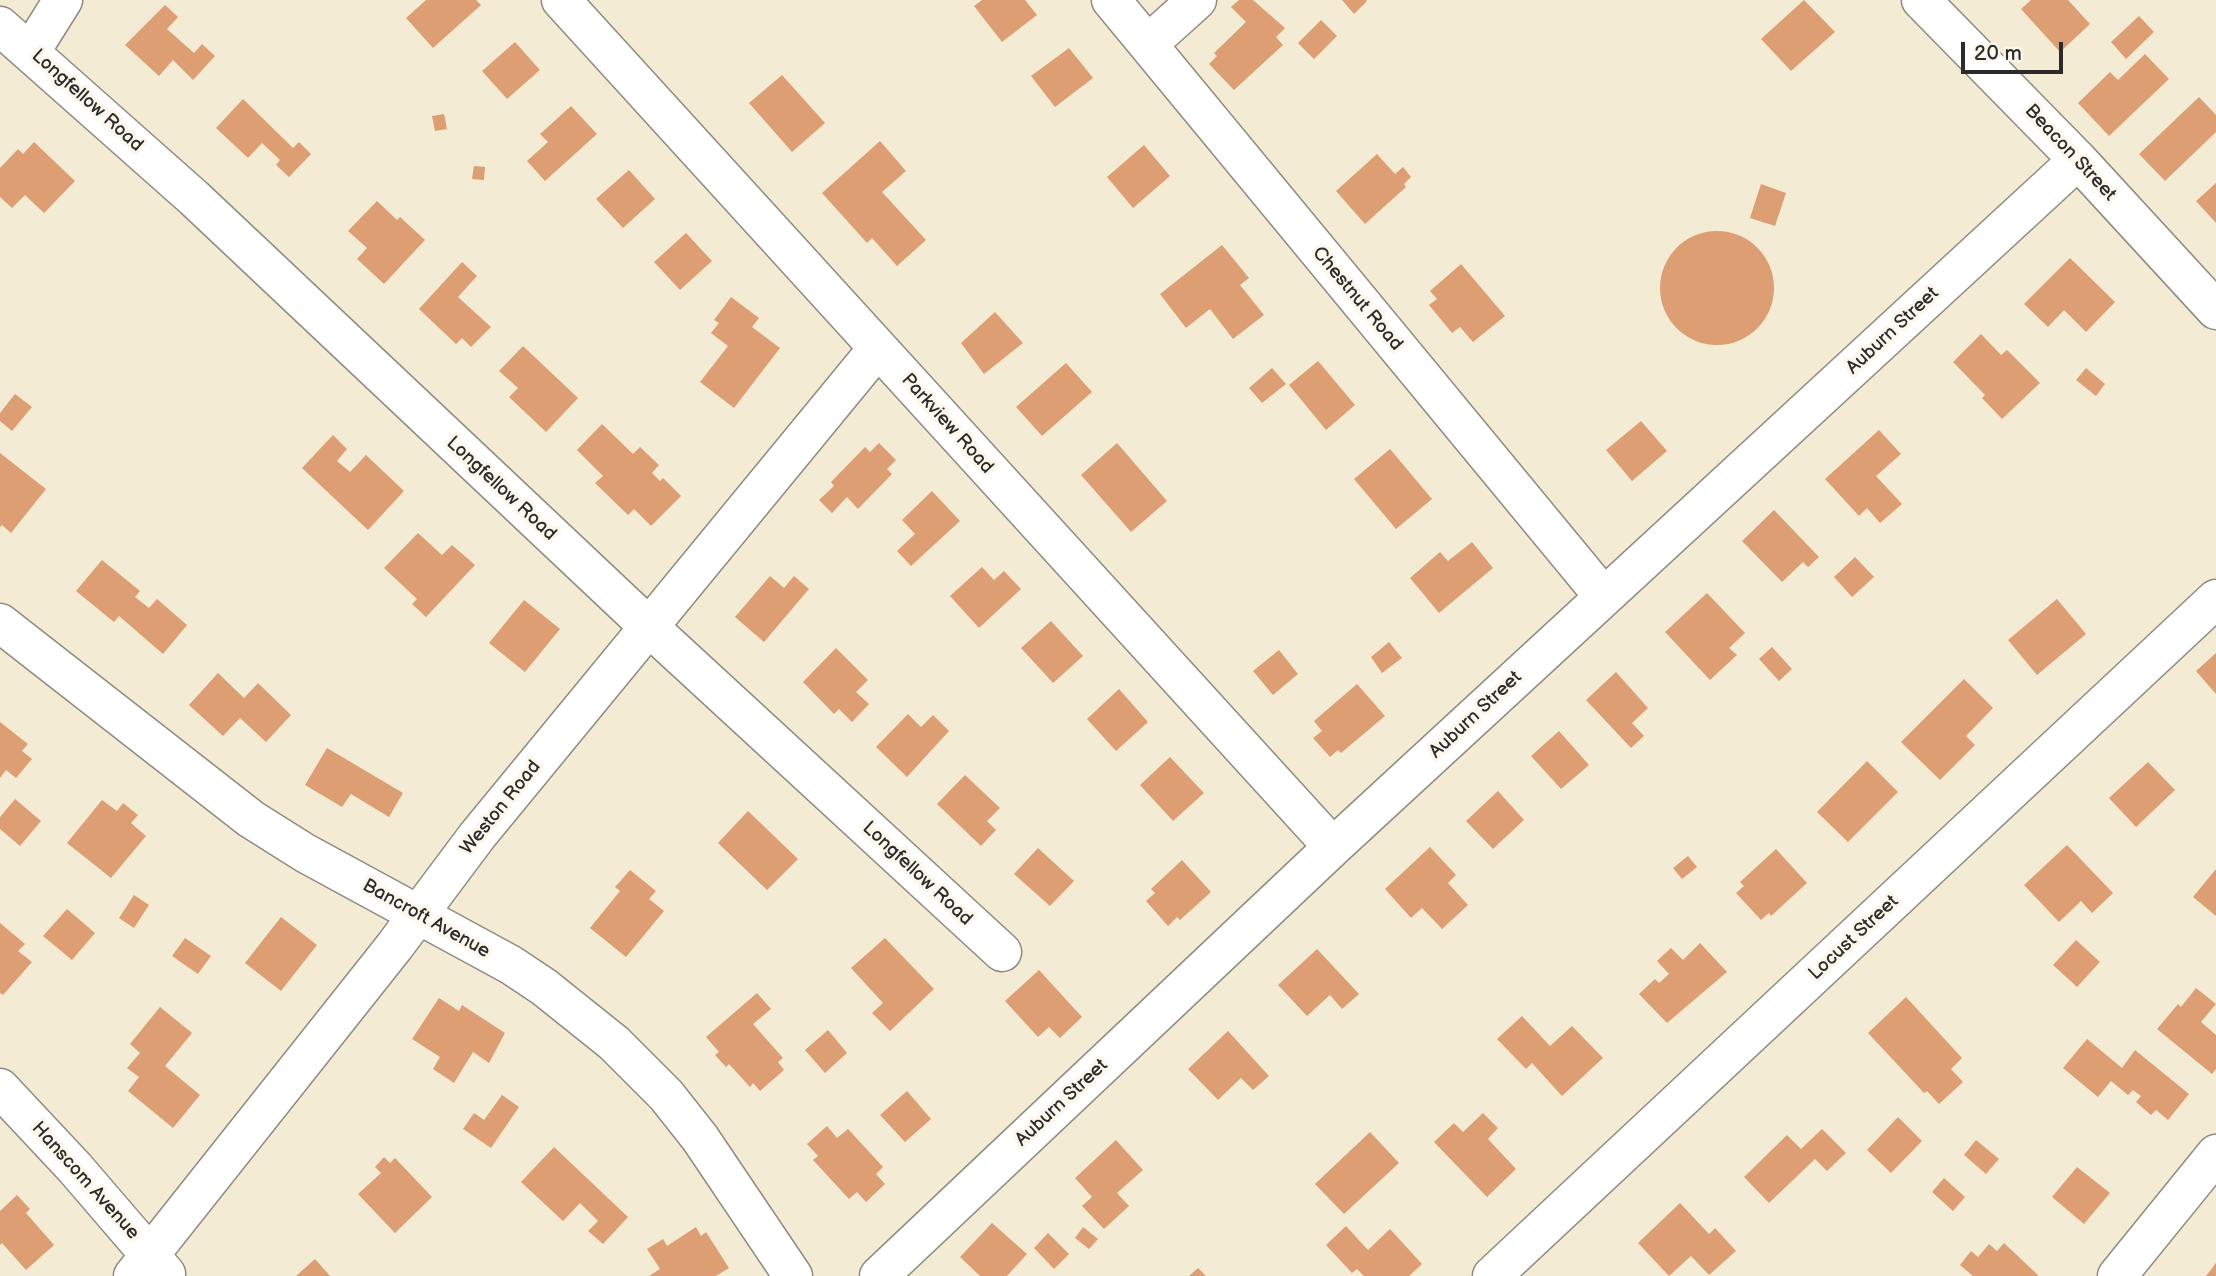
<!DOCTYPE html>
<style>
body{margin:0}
#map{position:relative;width:2216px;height:1276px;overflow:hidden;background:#f3ebd4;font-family:"Balsamiq Sans",sans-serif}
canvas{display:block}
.scale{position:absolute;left:1961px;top:42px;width:102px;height:32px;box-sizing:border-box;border:4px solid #2b2b2b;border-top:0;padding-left:9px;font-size:21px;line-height:24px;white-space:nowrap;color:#2b2b2b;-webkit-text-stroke:5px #fbf7ec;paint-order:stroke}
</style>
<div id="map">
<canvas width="2216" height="1276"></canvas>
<div class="scale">20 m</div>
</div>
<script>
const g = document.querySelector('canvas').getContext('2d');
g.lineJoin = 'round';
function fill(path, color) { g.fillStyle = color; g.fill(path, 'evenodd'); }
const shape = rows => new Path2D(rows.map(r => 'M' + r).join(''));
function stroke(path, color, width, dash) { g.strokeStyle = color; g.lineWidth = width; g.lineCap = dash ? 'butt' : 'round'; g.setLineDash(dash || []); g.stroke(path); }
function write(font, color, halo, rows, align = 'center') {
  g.font = font + ' "Balsamiq Sans",sans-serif'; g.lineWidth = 7; g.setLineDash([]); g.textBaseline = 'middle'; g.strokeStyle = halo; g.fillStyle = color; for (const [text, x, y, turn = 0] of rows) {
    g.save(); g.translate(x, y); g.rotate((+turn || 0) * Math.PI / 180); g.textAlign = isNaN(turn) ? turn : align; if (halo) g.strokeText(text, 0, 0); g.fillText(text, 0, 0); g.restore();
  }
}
fill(shape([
 [426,0,476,0,481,5,433,48,406,18],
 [982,0,1025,0,1037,15,1002,42,974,6],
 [1239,0,1253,0,1285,28,1276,37,1283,45,1234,90,1209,64,1217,56,1214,53,1246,22,1231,7],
 [1342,0,1366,0,1367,1,1354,14],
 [1804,0,1835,32,1791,71,1761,39],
 [2031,0,2068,0,2090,24,2060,52,2021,9],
 [165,5,178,17,167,29,194,53,202,44,215,56,193,80,173,60,159,76,125,45],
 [2139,16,2154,32,2126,59,2111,42],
 [1321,20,1337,36,1314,59,1298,43],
 [515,42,540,70,507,99,482,71],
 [1069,48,1093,78,1055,107,1031,76],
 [2145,54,2169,79,2109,136,2078,103,2110,72,2118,80],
 [782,75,825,123,792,152,749,103],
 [2199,97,2216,115,2216,132,2165,181,2139,154],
 [243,99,293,148,299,142,311,154,289,177,276,165,280,160,262,143,248,158,216,128],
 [571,106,597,134,545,181,527,161,548,142,540,134],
 [444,114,447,129,435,131,432,116],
 [880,141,906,171,882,192,926,240,897,266,872,238,867,243,822,193],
 [34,142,75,181,44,213,25,195,12,208,0,197,0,168,18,149,23,154],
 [1144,145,1170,176,1133,208,1107,177],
 [1377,154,1395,174,1403,167,1411,177,1404,184,1406,187,1365,224,1336,191],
 [474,166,485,167,484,180,472,179],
 [629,170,655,199,623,228,596,199],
 [2216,183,2216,223,2196,201],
 [1761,184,1786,193,1775,226,1750,218],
 [377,201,397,220,400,217,425,240,384,284,357,259,367,248,348,231],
 '1660 288a57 57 0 1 1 114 0a57 57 0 1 1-114 0Z',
 [686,233,712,261,680,290,654,262],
 [1222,245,1249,278,1240,285,1264,315,1233,339,1210,309,1186,328,1160,294],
 [2070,258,2115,302,2086,332,2064,310,2048,327,2024,304],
 [462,262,477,276,458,297,491,327,471,347,462,338,456,344,419,309],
 [1461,264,1505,316,1473,342,1460,327,1452,333,1429,305,1437,299,1430,291],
 [731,297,759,318,752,327,780,348,734,408,700,382,728,346,711,333,719,323,714,320],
 [995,312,1023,343,984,374,961,343],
 [1981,334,2001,355,2007,350,2040,383,2002,419,1982,398,1985,395,1953,362],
 [523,346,578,398,546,432,509,397,518,388,499,371],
 [1318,361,1355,405,1326,430,1289,385],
 [1066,363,1092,392,1042,436,1016,407],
 [1272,368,1286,384,1262,403,1249,388],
 [2086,368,2105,384,2096,396,2076,380],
 [15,394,32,407,12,431,0,421,0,413],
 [1641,421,1667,451,1632,481,1606,450],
 [602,424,633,454,640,447,659,465,652,473,660,481,663,478,681,496,651,526,634,509,628,515,595,483,603,476,577,450],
 [1879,430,1901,454,1876,476,1902,504,1880,523,1867,508,1859,516,1825,479],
 [333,435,347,449,337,461,350,472,366,455,404,491,368,530,302,468],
 [879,443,896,460,887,469,892,474,858,509,847,497,832,513,819,500,834,486,831,482,865,447,870,452],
 [1117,443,1167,501,1131,532,1081,475],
 [1390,449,1432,499,1396,529,1354,479],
 [0,453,46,489,11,533,2,525,0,527],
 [932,491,960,521,911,566,897,551,915,534,902,520],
 [1774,510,1819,557,1808,567,1803,562,1782,582,1742,541],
 [418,533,442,555,452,545,475,565,426,617,412,604,417,599,384,568],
 [1472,542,1493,568,1439,613,1410,578,1440,552,1448,561],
 [1855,557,1874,577,1852,597,1834,577],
 [102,560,140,591,135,597,149,608,157,599,187,625,163,654,119,616,114,622,76,591],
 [982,567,994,580,1004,571,1021,589,979,628,950,596],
 [770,576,784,588,794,576,809,589,764,642,735,617],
 [1707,593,1745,633,1729,648,1737,655,1710,680,1665,632],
 [2057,599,2086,634,2037,675,2008,640],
 [524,600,560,629,525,672,489,643],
 [1051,621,1083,656,1053,683,1021,648],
 [1389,642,1402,658,1382,673,1371,657],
 [1772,647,1792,669,1779,681,1759,659],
 [836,648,868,680,856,692,869,704,852,722,839,709,834,714,803,682],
 [1279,650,1298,674,1273,695,1253,671],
 [2216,653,2216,694,2196,671],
 [1616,672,1648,708,1632,723,1644,736,1631,748,1586,700],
 [218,673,244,698,258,683,291,715,266,742,240,718,223,736,189,705],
 [1964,679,1993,708,1966,736,1975,745,1940,780,1901,742],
 [1357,684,1385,716,1341,753,1338,750,1330,757,1313,738,1322,731,1314,721],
 [1119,689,1148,722,1116,751,1087,719],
 [908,714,921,727,933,715,949,731,907,777,876,747],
 [0,722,28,744,22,751,32,759,16,778,6,770,0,778],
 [1559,731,1589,765,1561,789,1531,756],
 [327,748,403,793,389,817,351,794,342,807,305,785],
 [1170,757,1204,793,1173,821,1140,785],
 [1867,761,1898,792,1848,842,1817,812],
 [2148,762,2175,790,2136,827,2109,798],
 [965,775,1000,808,987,821,996,830,981,846,937,804],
 [1498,791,1524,820,1493,849,1466,821],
 [15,799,41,821,20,846,0,829,0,817],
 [102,800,117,811,123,803,138,815,131,823,146,836,111,878,67,843],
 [748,811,798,859,767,890,718,843],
 [2067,845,2113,893,2092,913,2081,901,2059,922,2024,885],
 [1430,847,1456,875,1448,883,1468,905,1442,929,1422,908,1411,918,1385,889],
 [1038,848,1074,881,1050,906,1014,874],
 [1776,849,1807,883,1771,916,1769,913,1761,920,1736,893,1744,886,1740,882],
 [1688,856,1697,867,1682,879,1673,868],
 [1182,860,1211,892,1180,920,1177,917,1168,926,1146,901,1155,893,1151,889],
 [2216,869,2216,916,2193,897],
 [630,870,656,891,649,899,664,911,626,957,590,928,620,891,615,887],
 [134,895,149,905,134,928,119,918],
 [67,909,95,933,72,960,43,936],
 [281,917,317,945,281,991,245,963],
 [0,923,25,944,18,951,32,962,3,995,0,993],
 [185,938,211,956,198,974,172,956],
 [885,938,934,989,890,1031,872,1013,883,1003,851,968],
 [2076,940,2100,962,2077,987,2053,965],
 [1700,943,1727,972,1667,1023,1639,994,1655,979,1659,983,1669,974,1657,961,1671,948,1683,960],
 [1317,949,1359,994,1342,1009,1330,995,1307,1016,1278,985],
 [1039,970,1082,1017,1060,1038,1049,1027,1038,1037,1005,1001],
 [2196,988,2216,1004,2201,1022,2216,1035,2216,1069,2212,1074,2157,1029,2178,1004,2181,1007],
 [757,993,771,1009,753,1024,783,1058,778,1062,784,1070,760,1091,753,1083,750,1087,729,1064,726,1067,715,1055,719,1052,706,1037],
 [1906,997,1962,1058,1951,1069,1963,1082,1939,1104,1927,1091,1924,1093,1868,1033],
 [439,998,459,1011,462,1005,505,1033,489,1063,473,1052,454,1083,433,1069,440,1057,412,1039],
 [160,1007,192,1033,165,1066,200,1095,173,1128,128,1091,139,1077,127,1068,140,1053,130,1044],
 [1522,1016,1550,1046,1572,1026,1603,1058,1562,1096,1532,1063,1526,1069,1497,1039],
 [828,1030,847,1053,825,1073,805,1050],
 [1228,1031,1269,1076,1253,1090,1241,1078,1218,1100,1188,1069],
 [2087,1039,2122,1068,2135,1050,2189,1094,2168,1120,2156,1110,2151,1115,2136,1102,2141,1096,2133,1090,2128,1095,2111,1081,2098,1097,2063,1068],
 [907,1091,931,1119,905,1142,880,1115],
 [502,1095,519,1107,491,1148,463,1129,474,1113,484,1120],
 [1483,1113,1498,1128,1488,1139,1516,1169,1487,1197,1434,1142,1454,1123,1463,1132],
 [1898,1117,1922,1141,1891,1173,1867,1150],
 [827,1126,837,1138,848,1129,883,1167,876,1174,885,1184,866,1202,857,1192,849,1199,813,1160,818,1156,807,1144],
 [1822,1129,1846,1153,1827,1171,1815,1159,1769,1203,1744,1177,1787,1135,1801,1149],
 [1370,1132,1399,1163,1344,1214,1315,1184],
 [1116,1140,1143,1170,1117,1193,1129,1206,1104,1229,1082,1206,1092,1197,1075,1178],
 [1976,1140,1999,1159,1986,1174,1964,1155],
 [554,1147,628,1217,603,1244,588,1231,598,1221,580,1203,563,1221,521,1182],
 [384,1157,390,1163,395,1158,432,1197,395,1233,358,1194,381,1173,375,1167],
 [2077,1167,2110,1193,2084,1224,2052,1197],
 [1944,1178,1965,1197,1953,1211,1932,1192],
 [17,1195,30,1209,26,1213,54,1245,26,1270,2,1243,0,1245,0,1211],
 [1680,1203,1709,1234,1715,1228,1736,1251,1709,1275,1691,1256,1669,1276,1638,1243],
 [992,1223,1027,1254,1007,1276,980,1276,960,1257],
 [1346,1226,1368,1250,1390,1229,1422,1264,1409,1276,1364,1276,1357,1269,1352,1273,1326,1245],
 [696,1227,701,1236,706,1232,729,1268,716,1276,649,1276,660,1269,647,1249,663,1239,667,1246],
 [1083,1227,1098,1239,1089,1249,1075,1238],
 [1048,1233,1069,1254,1054,1269,1034,1248],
 [2004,1243,2039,1276,1973,1276,1960,1265,1971,1251,1978,1257,1989,1244,1997,1251],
 [315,1259,330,1276,296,1276],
 [2216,1263,2216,1276,2206,1276],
 [1198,1268,1206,1276,1189,1276]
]), '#de9e74');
const street = shape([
 [561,0,1333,847],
 [1111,0,1604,597],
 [1921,0,2078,160,2216,310],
 [0,26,194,198,648,626,1002,952],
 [1148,44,1197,0],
 [31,51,63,0],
 [0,623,251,819,305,853,511,965,544,987,614,1043,666,1095,700,1138,793,1276],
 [0,1088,75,1168,166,1274],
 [133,1276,394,947,477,836,878,348],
 [879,1276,1333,847,2078,160],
 [1492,1276,2216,599],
 [2117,1276,2216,1154]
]);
stroke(street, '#8f8b80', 41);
stroke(street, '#fff', 38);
write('19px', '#2b2b2b', '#fbf7ec', [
 ["Longfellow Road",87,101,42],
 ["Beacon Street",2070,153,47],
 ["Chestnut Road",1357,299,50],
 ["Auburn Street",1893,331,-43],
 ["Parkview Road",947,424,48],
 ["Longfellow Road",501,489,43],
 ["Auburn Street",1476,715,-43],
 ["Weston Road",501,808,-51],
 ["Longfellow Road",917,874,43],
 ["Bancroft Avenue",426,919,29],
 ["Locust Street",1854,938,-43],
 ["Auburn Street",1062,1103,-43],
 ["Hanscom Avenue",85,1181,48]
]);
</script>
